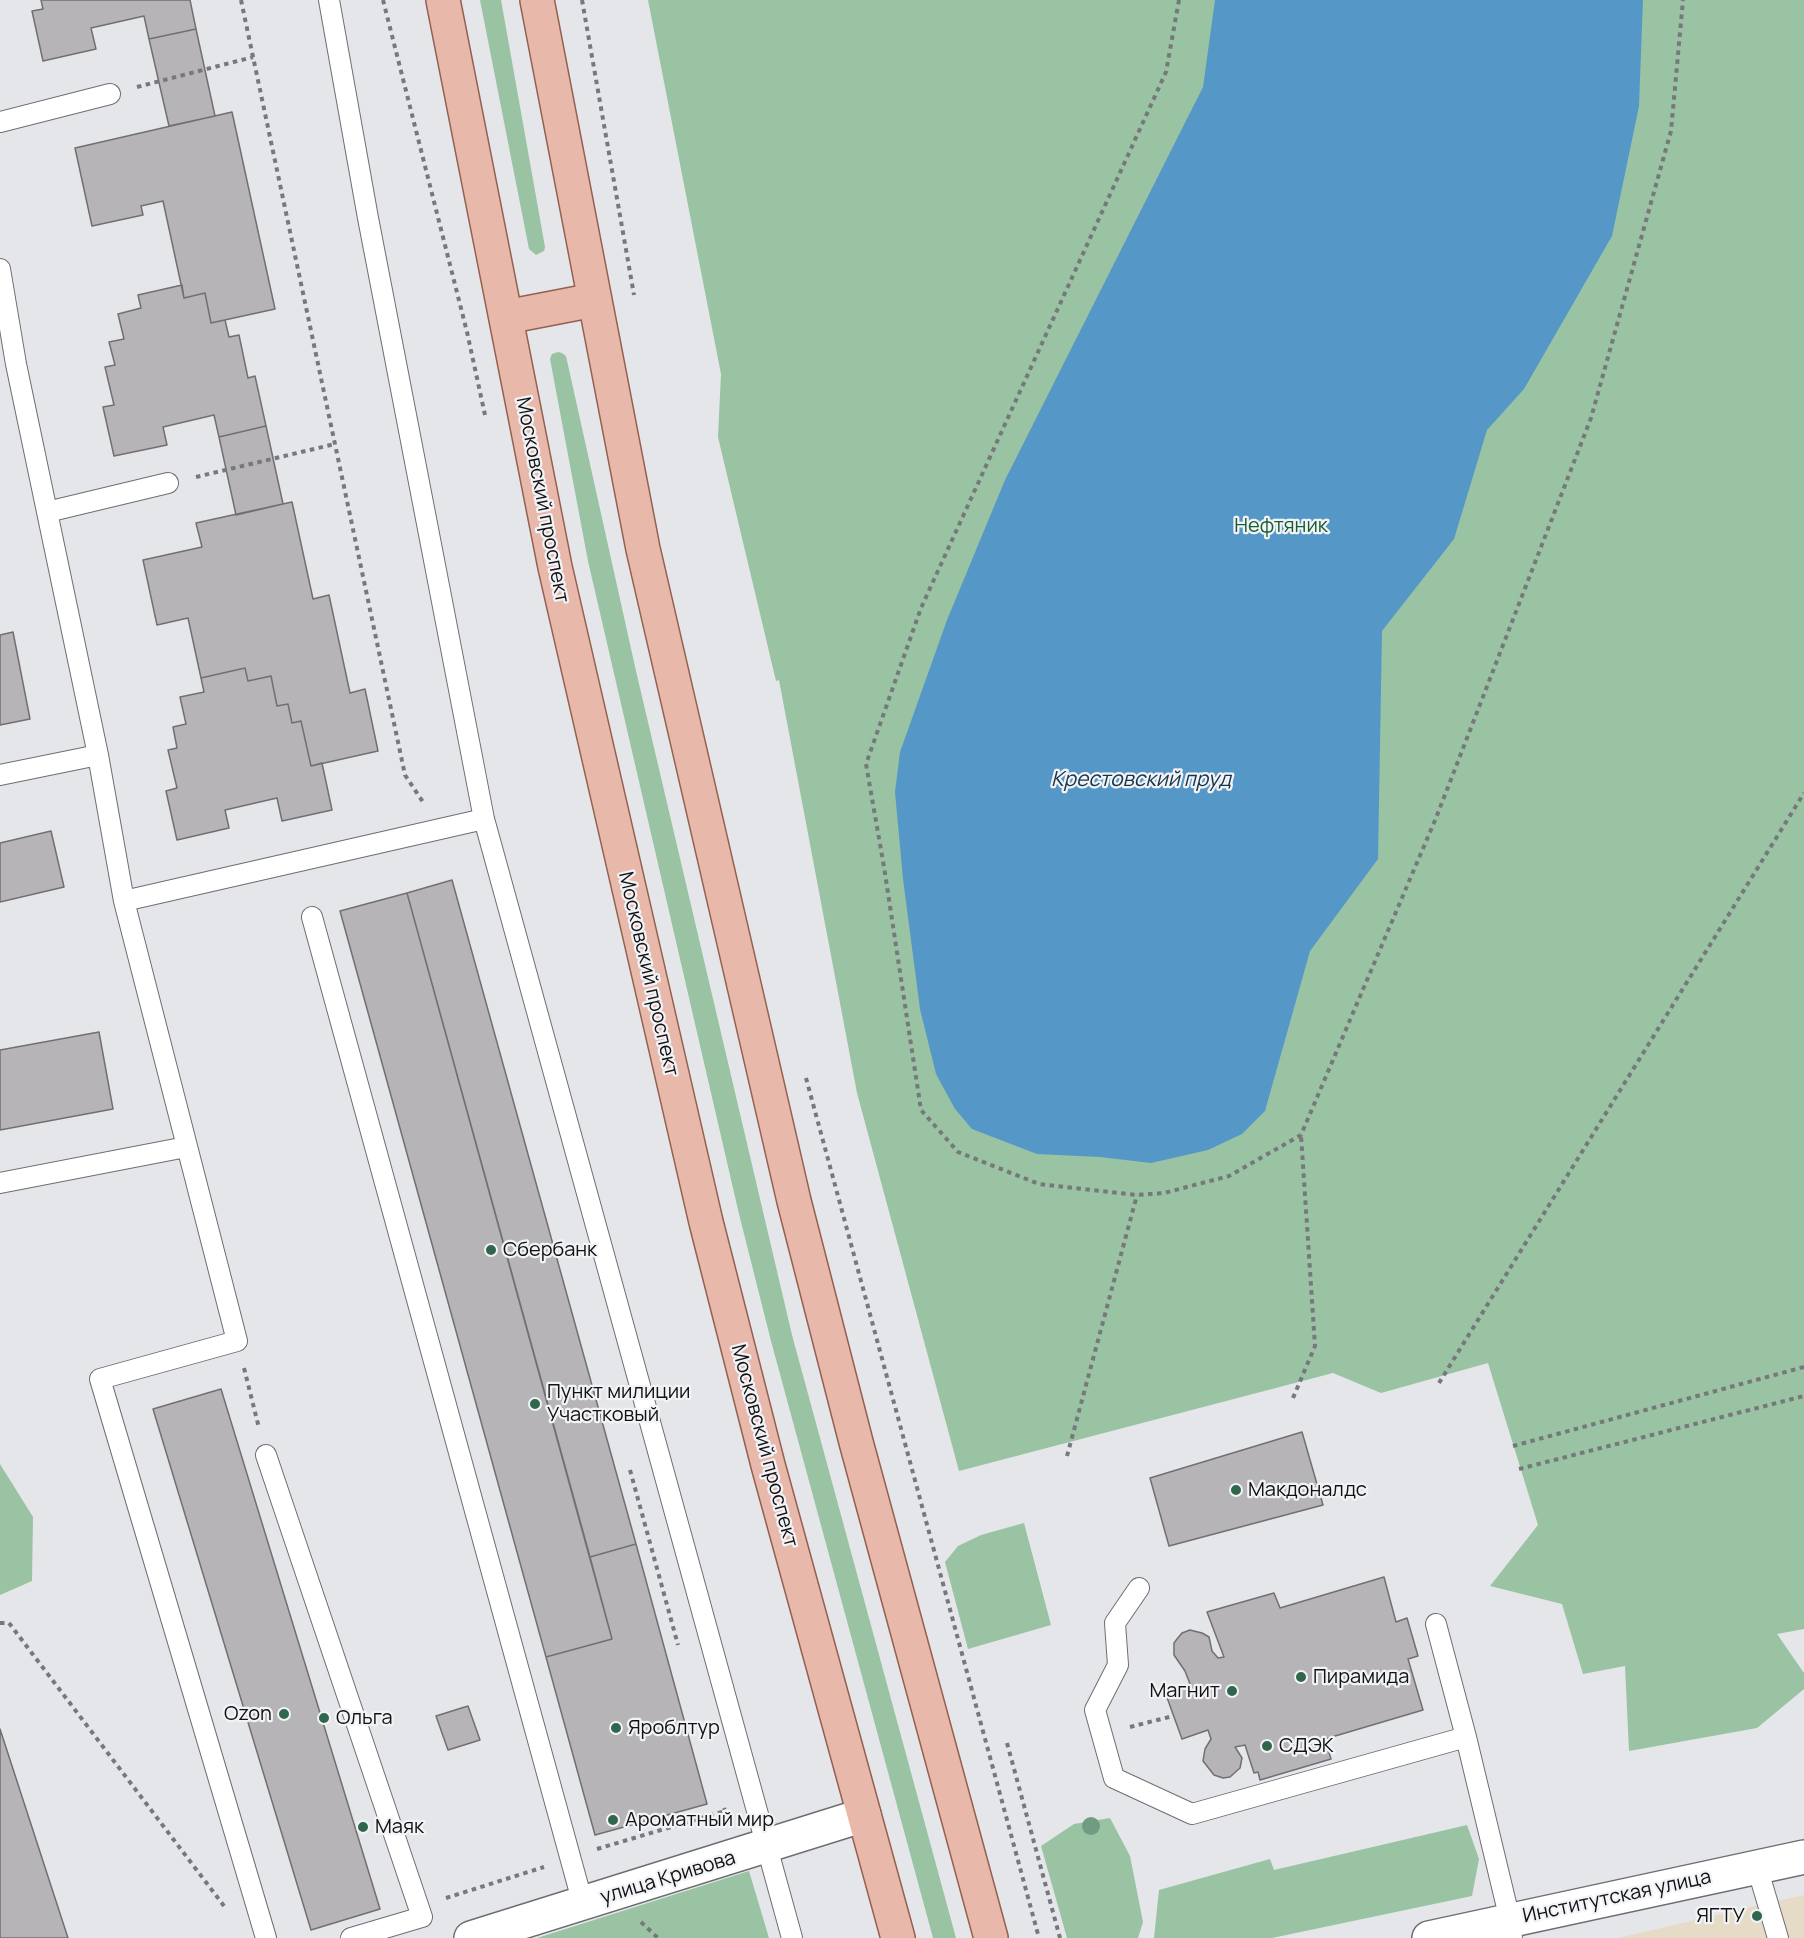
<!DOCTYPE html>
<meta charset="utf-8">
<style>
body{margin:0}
canvas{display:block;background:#e4e6ea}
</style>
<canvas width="1804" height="1938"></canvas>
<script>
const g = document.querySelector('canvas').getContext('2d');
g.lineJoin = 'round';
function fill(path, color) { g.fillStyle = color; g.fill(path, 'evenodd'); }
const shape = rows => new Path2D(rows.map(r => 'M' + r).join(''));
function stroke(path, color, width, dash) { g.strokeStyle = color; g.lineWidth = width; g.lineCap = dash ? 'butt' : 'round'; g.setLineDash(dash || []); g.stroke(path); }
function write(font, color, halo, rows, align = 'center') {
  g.font = font + ' Manrope,sans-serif'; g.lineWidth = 4.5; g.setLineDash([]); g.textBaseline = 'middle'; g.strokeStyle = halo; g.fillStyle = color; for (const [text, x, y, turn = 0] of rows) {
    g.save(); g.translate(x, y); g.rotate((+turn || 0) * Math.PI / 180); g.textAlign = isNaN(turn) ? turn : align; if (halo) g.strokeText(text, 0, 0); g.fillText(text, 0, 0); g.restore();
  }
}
fill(shape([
 [1804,1895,1804,1938,1618,1938]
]), '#e5dbc6');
fill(shape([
 [480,0,501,0,545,247,544,251,536,255,529,249],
 [648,0,1804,0,1804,1629,1777,1634,1804,1673,1804,1689,1757,1728,1629,1751,1625,1666,1583,1674,1562,1604,1490,1586,1538,1525,1488,1363,1381,1393,1333,1373,959,1471,857,1093,779,680,776,681,718,437,721,374],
 [558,352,562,353,566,356,636,671,792,1335,956,1938,933,1938,771,1341,739,1214,588,561,550,359,552,354],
 [0,1464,33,1517,32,1581,0,1595],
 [1024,1523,1051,1625,968,1649,945,1562,958,1546,981,1535],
 [1110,1818,1130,1856,1143,1922,1138,1938,1067,1938,1041,1846,1074,1824],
 [1467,1825,1479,1859,1472,1896,1272,1938,1154,1938,1159,1890,1270,1859,1274,1870],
 [749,1871,769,1938,537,1938]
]), '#99c3a2');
fill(shape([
 [1215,0,1643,0,1639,106,1612,236,1524,389,1487,430,1454,539,1382,631,1378,859,1310,951,1265,1111,1242,1134,1208,1150,1151,1163,1100,1157,1037,1154,972,1129,955,1109,936,1074,920,1009,903,879,895,792,900,752,947,620,1005,480,1203,87]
]), '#5598c8');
const building = shape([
 [41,0,190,0,196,29,149,39,144,16,91,28,96,49,43,61,32,11,43,9,41,0],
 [196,29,215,116,169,126,149,39,196,29],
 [232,112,275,309,211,323,205,293,184,298,163,201,141,206,143,215,92,226,75,148,232,112],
 [182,285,184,298,205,293,211,323,225,320,229,337,239,335,248,378,255,376,266,426,219,437,214,415,163,427,167,445,114,456,103,407,114,405,105,367,115,365,109,342,124,339,118,314,141,308,138,295,182,285],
 [266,426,283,504,236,515,219,437,266,426],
 [292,502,313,599,329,595,350,693,365,689,378,751,311,766,301,721,292,723,288,704,277,706,271,676,248,681,245,668,201,678,188,618,157,625,143,560,202,547,196,523,292,502],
 [13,632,30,719,0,725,0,635,13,632],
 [245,668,248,681,271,676,277,706,288,704,292,723,301,721,311,766,322,763,332,810,282,821,277,798,225,810,229,828,177,840,166,791,177,788,168,750,177,748,173,727,186,724,180,697,204,692,201,678,245,668],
 [51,831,64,887,0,902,0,843,51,831],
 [452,880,636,1544,590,1557,407,893,452,880],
 [407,893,612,1639,546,1657,340,911,407,893],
 [99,1032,113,1109,0,1130,0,1050,99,1032],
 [221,1389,380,1909,311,1930,153,1409,221,1389],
 [1302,1432,1323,1505,1169,1546,1150,1478,1302,1432],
 [636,1544,707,1804,595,1835,546,1657,612,1639,590,1557,636,1544],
 [1384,1577,1396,1622,1407,1618,1418,1656,1408,1659,1423,1710,1325,1739,1331,1759,1260,1780,1258,1772,1254,1773,1245,1745,1235,1747,1242,1758,1240,1768,1230,1777,1223,1778,1214,1775,1203,1761,1205,1749,1211,1739,1208,1730,1182,1739,1165,1692,1190,1684,1185,1671,1174,1655,1174,1643,1177,1639,1182,1633,1190,1630,1202,1633,1209,1637,1212,1651,1218,1658,1224,1657,1207,1612,1274,1593,1280,1608,1384,1577],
 [468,1706,480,1740,448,1750,436,1716,468,1706],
 [0,1729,68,1938,0,1938,0,1729]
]);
fill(building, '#b7b4b7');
stroke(building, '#726f73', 1.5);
const service = shape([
 [329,0,368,218,484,819,792,1938],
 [0,122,110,94],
 [0,269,16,364,98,755,124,901,484,819],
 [47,512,168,483],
 [0,775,98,755],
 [124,901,237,1341,100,1379,266,1938],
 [312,917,583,1904],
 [0,1183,186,1147],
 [266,1455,422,1917,351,1938],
 [1139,1588,1115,1623,1118,1665,1095,1710,1114,1778,1192,1814,1466,1737,1510,1920,1512,1938],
 [1436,1624,1466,1737],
 [1757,1867,1778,1938]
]);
const minor = shape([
 [1429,1938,1804,1857]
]);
const tertiary = shape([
 [471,1938,864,1815]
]);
const primary = shape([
 [443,0,555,567,706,1222,768,1465,898,1938],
 [537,0,643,549,794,1201,856,1442,991,1938],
 [506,317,594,300]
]);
stroke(service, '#6d6e72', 22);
stroke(minor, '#6d6e72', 36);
stroke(tertiary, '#6d6e72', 36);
stroke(primary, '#936051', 36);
stroke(shape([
 [241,0,405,775,423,802],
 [383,0,467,332,485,415],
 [582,0,634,295],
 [1179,0,1166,72,921,608,866,764,884,867,921,1110,958,1152,1039,1184,1137,1195,1164,1193,1229,1176,1301,1135,1436,818,1591,418,1671,131,1683,0],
 [137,87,253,57],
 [196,477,335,444],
 [806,1078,1039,1938],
 [244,1368,259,1428],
 [1439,1383,1804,793],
 [1293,1398,1315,1346,1301,1135],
 [1513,1446,1804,1367],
 [1067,1456,1137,1195],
 [1519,1469,1804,1396],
 [630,1470,678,1645],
 [0,1623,9,1623,224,1906],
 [1130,1727,1173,1716],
 [1007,1743,1060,1938],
 [597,1849,725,1811,724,1808],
 [446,1898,544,1867],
 [641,1922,658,1938]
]), '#77787b', 4, [4.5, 4.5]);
stroke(service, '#fff', 20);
stroke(minor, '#fff', 33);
stroke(tertiary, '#fff', 33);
stroke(primary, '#e8b9ab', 33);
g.fillStyle = '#729b83';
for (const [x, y] of [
 [1091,1826]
]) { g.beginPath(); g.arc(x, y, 9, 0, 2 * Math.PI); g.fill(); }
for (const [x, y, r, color] of [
 [491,1250,6,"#2f664d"],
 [535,1404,6,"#2f664d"],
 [1236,1490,6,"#2f664d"],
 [1301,1677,6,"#2f664d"],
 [1232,1691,6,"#2f664d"],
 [284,1714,6,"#2f664d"],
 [324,1718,6,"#2f664d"],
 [616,1728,6,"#2f664d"],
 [1267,1746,6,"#2f664d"],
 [613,1820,6,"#2f664d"],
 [363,1827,6,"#2f664d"],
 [1757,1916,6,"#2f664d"]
]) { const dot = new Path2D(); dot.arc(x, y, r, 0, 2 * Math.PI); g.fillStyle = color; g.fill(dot); stroke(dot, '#f2f3f7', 2); }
write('20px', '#121213', '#f2f3f7', [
 ["Московский проспект",542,500,79],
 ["Московский проспект",648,974,77],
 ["Московский проспект",764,1446,75],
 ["улица Кривова",668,1878,-17],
 ["Институтская улица",1617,1897,-12]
]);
write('20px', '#155e2f', '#f2f3f7', [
 ["Нефтяник",1281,526]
]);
write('20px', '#121213', '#f2f3f7', [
 ["Сбербанк",503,1250],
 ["Пункт милиции",547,1392],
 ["Участковый",547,1415],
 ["Макдоналдс",1248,1490],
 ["Пирамида",1313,1677],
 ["Магнит",1220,1691,"right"],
 ["Ozon",272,1714,"right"],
 ["Ольга",336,1718],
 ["Яроблтур",628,1728],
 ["СДЭК",1279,1746],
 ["Ароматный мир",625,1820],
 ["Маяк",375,1827],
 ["ЯГТУ",1745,1916,"right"]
], 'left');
write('italic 21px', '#163449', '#f2f3f7', [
 ["Крестовский пруд",1141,780]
]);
</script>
